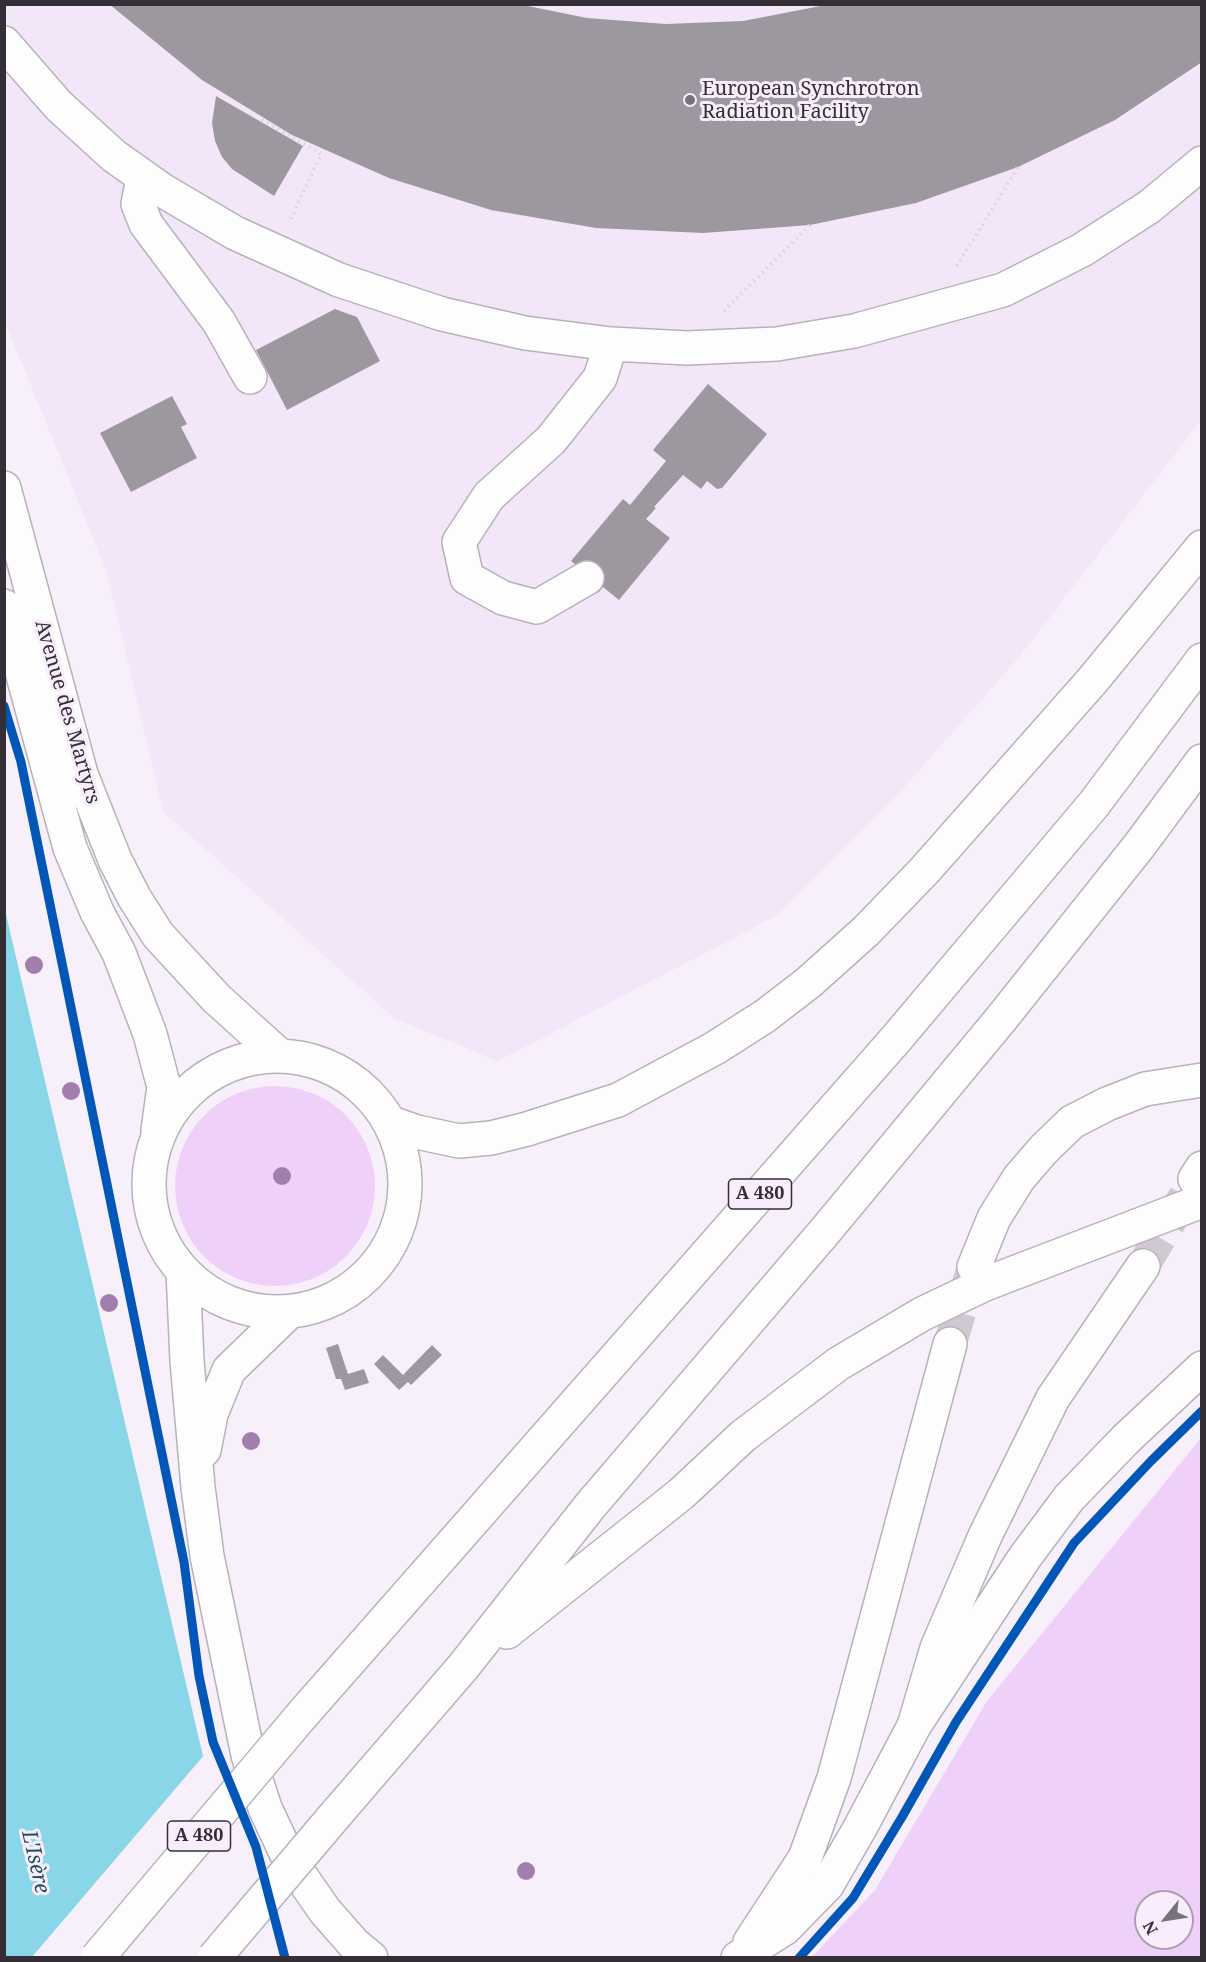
<!DOCTYPE html>
<meta charset="utf-8">
<style>
body{margin:0}
#map{position:relative;width:1206px;height:1962px;overflow:hidden;background:#f7f0fa;font-family:"Noto Serif",serif}
canvas{display:block}
.frame{position:absolute;inset:0;border:6px solid #342f36;pointer-events:none}
.north{position:absolute;left:1134px;top:1890px;width:60px;height:60px;box-sizing:border-box;background:#f8edfd;border:2px solid #aaa1ad;border-radius:50%;rotate:240deg;font-size:16px;font-weight:700;line-height:24px;text-align:center;color:#342f36}
.north::after{content:'';display:block;margin:auto;width:21px;height:27px;background:#78737b;clip-path:polygon(50% 0,100% 100%,50% 72%,0 100%)}
</style>
<div id="map">
<canvas width="1206" height="1962"></canvas>
<div class="frame"></div>
<div class="north">N</div>
</div>
<script>
const g = document.querySelector('canvas').getContext('2d');
g.lineJoin = 'round';
function fill(path, color) { g.fillStyle = color; g.fill(path, 'evenodd'); }
const shape = rows => new Path2D(rows.map(r => 'M' + r).join(''));
function stroke(path, color, width, dash) { g.strokeStyle = color; g.lineWidth = width; g.lineCap = dash ? 'butt' : 'round'; g.setLineDash(dash || []); g.stroke(path); }
function write(font, color, halo, rows, align = 'center') {
  g.font = font + ' "Noto Serif",serif'; g.lineWidth = 6; g.setLineDash([]); g.textBaseline = 'middle'; g.strokeStyle = halo; g.fillStyle = color; for (const [text, x, y, turn = 0] of rows) {
    g.save(); g.translate(x, y); g.rotate((+turn || 0) * Math.PI / 180); g.textAlign = isNaN(turn) ? turn : align; if (halo) g.strokeText(text, 0, 0); g.fillText(text, 0, 0); g.restore();
  }
}
fill(shape([
 [4,5,1201,5,1201,420,1021,655,901,791,776,916,498,1061,395,1019,163,811,106,570,5,322]
]), '#f3e6f8');
fill(shape([
 '175 1186a100 100 0 1 1 200 0a100 100 0 1 1-200 0Z',
 [1201,1438,1201,1957,812,1957,875,1890,987,1701],
 [1146,1902,1182,1902,1182,1938,1146,1938]
]), '#eed0f9');
fill(shape([
 [5,910,250,1957,5,1957]
]), '#88d6e7');
fill(shape([
 [205,1754,253,1958,32,1957]
]), '#f7f0fa');
fill(shape([
 [109,4,518,4,587,18,666,24,743,21,831,4,1202,4,1202,62,1115,120,1018,167,916,203,810,225,703,233,596,228,491,210,389,178,292,135,202,80],
 [216,96,303,146,274,196,232,169,222,157,215,141,212,123],
 [335,309,357,317,380,361,287,410,256,350],
 [708,384,767,434,722,488,717,489,707,481,701,489,683,475,654,507,656,508,646,519,670,538,619,600,603,587,598,593,587,574,571,561,623,499,630,505,666,461,653,450],
 [172,396,187,424,181,427,197,458,131,492,100,433],
 [338,1344,348,1374,364,1369,369,1383,345,1390,341,1379,336,1379,326,1348],
 [432,1345,442,1355,411,1385,408,1382,399,1390,374,1364,383,1355,403,1375]
]), '#9d989f');
stroke(shape([
 [950,1344,972,1272]
]), '#d0c9d3', 33, [33, 16]);
stroke(shape([
 [1143,1266,1185,1196]
]), '#d0c9d3', 33, [33, 16]);
const minor = shape([
 [4,43,59,106,114,156,162,190,235,233,339,280,442,314,525,333,611,344,687,348,777,344,854,331,1003,290,1082,250,1149,207,1202,163],
 [143,178,138,204,146,224,219,322,250,377],
 [587,578,537,607,503,598,467,578,459,542,489,496,551,440,600,378,611,344]
]);
const major = shape([
 [4,488,81,774,115,860,134,897,158,935,216,998,279,1055],
 [4,606,70,848,97,912,119,953,150,1034,164,1087,158,1130],
 '149 1184a128 128 0 1 1 256 0a128 128 0 1 1-256 0Z',
 [974,1267,994,1218,1019,1178,1044,1149,1072,1122,1107,1104,1145,1089,1202,1080],
 [183,1271,187,1361,198,1487,207,1556,248,1755,265,1808,289,1859,325,1911,354,1944,371,1958],
 [204,1450,211,1414,229,1370,288,1313],
 [750,1942,805,1858,834,1778,950,1344],
 [738,1958,785,1928,827,1885,860,1828,914,1726,1025,1557,1069,1498,1126,1439,1202,1368]
]);
const highway = shape([
 [391,1123,417,1132,459,1141,491,1138,527,1129,618,1100,715,1048,765,1016,808,983,866,931,924,871,1092,681,1202,547],
 [1195,1179,1202,1168],
 [507,1632,681,1494,743,1436,838,1364,922,1314,985,1284,1202,1201],
 [302,1715,896,1039,1094,804,1202,660],
 [914,1726,937,1648,985,1536,1053,1398,1143,1266],
 [337,1813,463,1667,590,1506,826,1230,1001,1019,1139,846,1202,761]
]);
stroke(minor, '#b7b2ba', 36);
stroke(major, '#b7b2ba', 36);
stroke(highway, '#b7b2ba', 36);
stroke(shape([
 [262,120,321,154,290,221],
 [957,266,1018,167],
 [724,311,810,225]
]), '#d7d5d8', 4, [1.5, 4.5]);
stroke(minor, '#fefdfe', 33);
stroke(major, '#fefdfe', 33);
stroke(highway, '#fefdfe', 33);
const highwayBridge = shape([
 [97,1958,302,1715],
 [214,1958,337,1813]
]);
stroke(highwayBridge, '#b7b2ba', 36, []);
stroke(highwayBridge, '#fefdfe', 33);
stroke(shape([
 [4,706,21,762,184,1562,199,1676,213,1742,256,1847,285,1958],
 [799,1958,853,1898,902,1817,956,1722,1074,1543,1151,1461,1202,1411]
]), '#0057b8', 9);
g.fillStyle = '#a17ead';
for (const [x, y] of [
 [34,965],
 [71,1091],
 [282,1176],
 [109,1303],
 [251,1441],
 [526,1871]
]) { g.beginPath(); g.arc(x, y, 9, 0, 2 * Math.PI); g.fill(); }
for (const [x, y, r, color] of [
 [690,100,6,"#78737b"]
]) { const dot = new Path2D(); dot.arc(x, y, r, 0, 2 * Math.PI); g.fillStyle = color; g.fill(dot); stroke(dot, '#f8edfd', 2); }
for (const [x, y, w] of [
 [760,1194,63],
 [199,1836,63]
]) { const box = new Path2D(); box.roundRect(x - w / 2, y - 15, w, 30, 4.5); g.fillStyle = '#f8edfd'; g.fill(box); stroke(box, '#342f36', 1.5); }
write('bold 18px', '#342f36', null, [
 ["A 480",760,1194],
 ["A 480",199,1836]
]);
write('20px', '#342f36', '#f8edfd', [
 ["European Synchrotron",702,89],
 ["Radiation Facility",702,112]
], 'left');
write('20px', '#342f36', '#f8edfd', [
 ["Avenue des Martyrs",67,712,74]
]);
write('italic 21px', '#1e5058', '#f8edfd', [
 ["L'Isère",35,1862,77]
]);
</script>
